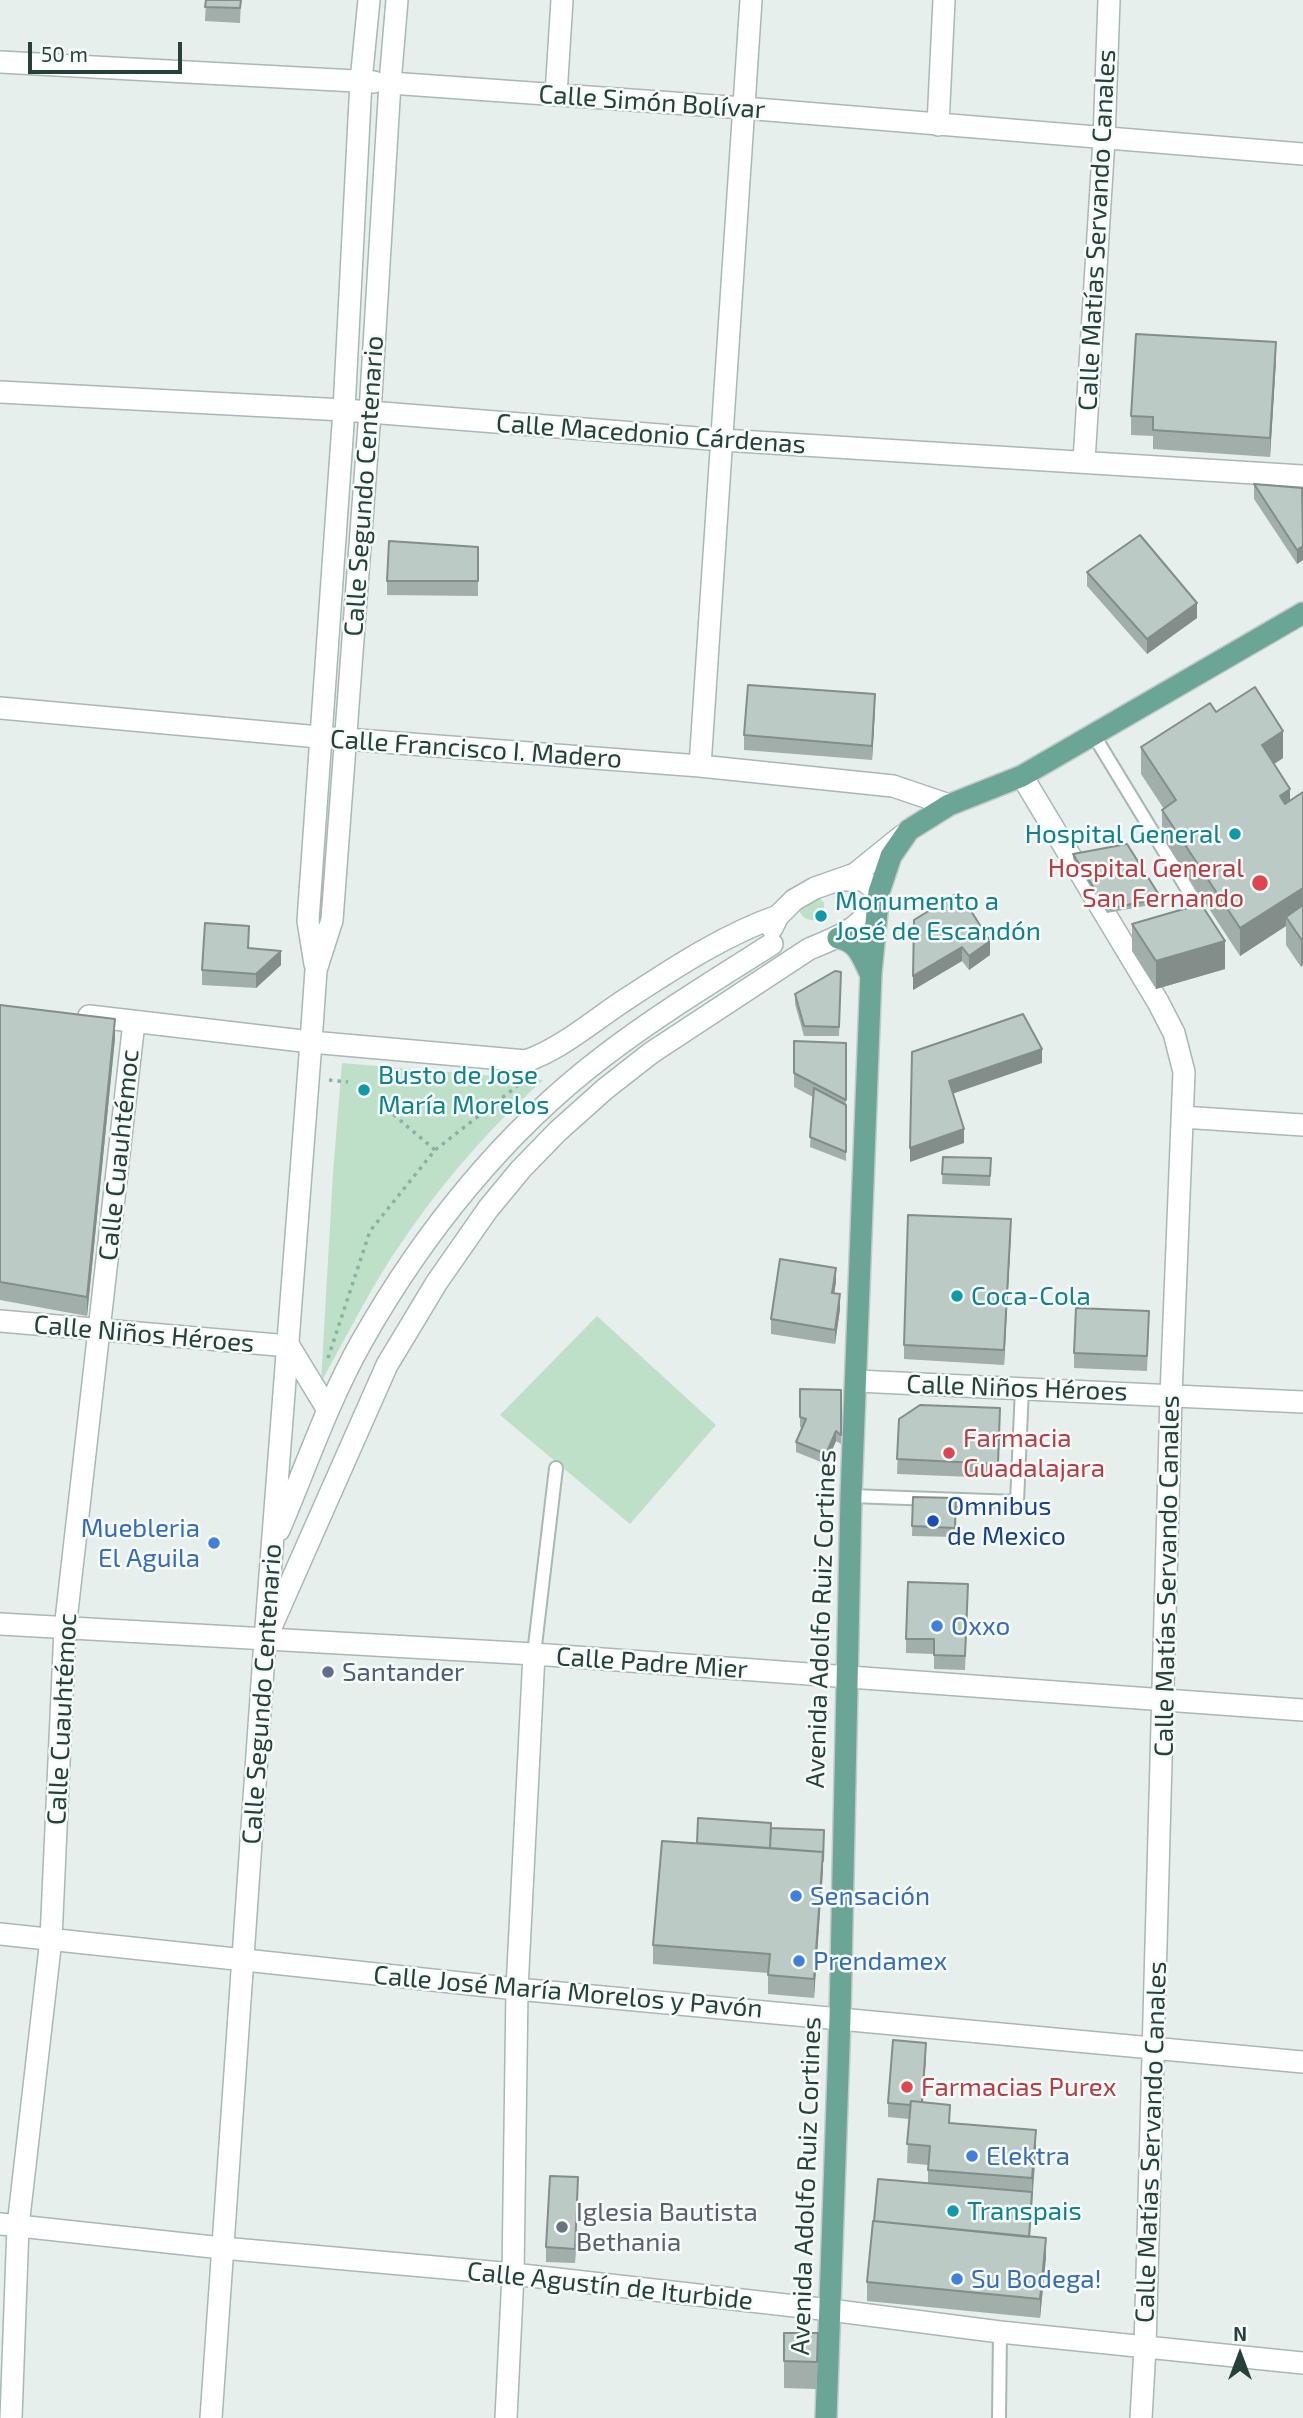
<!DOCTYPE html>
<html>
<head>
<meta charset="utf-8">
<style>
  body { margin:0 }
  #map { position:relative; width:1303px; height:2418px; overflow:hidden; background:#e6efeb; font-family:"Exo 2",sans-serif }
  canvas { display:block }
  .north { position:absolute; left:1205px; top:2320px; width:70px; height:70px; -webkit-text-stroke:5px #f7fbf9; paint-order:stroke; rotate:0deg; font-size:19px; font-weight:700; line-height:28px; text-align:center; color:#24423a }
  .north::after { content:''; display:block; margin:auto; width:24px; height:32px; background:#24423a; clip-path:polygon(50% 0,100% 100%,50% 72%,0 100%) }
  .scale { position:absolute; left:28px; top:42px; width:154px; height:32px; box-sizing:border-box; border:4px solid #24423a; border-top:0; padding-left:9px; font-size:21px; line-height:24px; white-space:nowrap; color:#24423a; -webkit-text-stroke:5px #f7fbf9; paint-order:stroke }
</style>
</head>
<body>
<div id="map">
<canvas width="1303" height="2418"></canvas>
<div class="north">N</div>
<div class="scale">50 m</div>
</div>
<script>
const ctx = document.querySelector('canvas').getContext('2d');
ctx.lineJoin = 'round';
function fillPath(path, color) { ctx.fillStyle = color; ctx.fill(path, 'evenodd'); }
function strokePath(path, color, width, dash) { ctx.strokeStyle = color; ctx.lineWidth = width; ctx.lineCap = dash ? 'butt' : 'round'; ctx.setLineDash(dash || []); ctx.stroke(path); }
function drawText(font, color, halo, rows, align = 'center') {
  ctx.font = font + ' "Exo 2",sans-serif'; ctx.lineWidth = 5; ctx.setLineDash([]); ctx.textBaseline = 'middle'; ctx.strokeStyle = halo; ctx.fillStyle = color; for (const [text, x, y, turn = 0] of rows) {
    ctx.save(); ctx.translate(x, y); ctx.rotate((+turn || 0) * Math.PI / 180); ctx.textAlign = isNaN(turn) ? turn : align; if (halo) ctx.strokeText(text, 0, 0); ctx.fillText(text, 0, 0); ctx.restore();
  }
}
fillPath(new Path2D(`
  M 818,896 L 824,903 L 824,911 L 817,920 C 808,921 801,918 799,909 Z
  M 342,1063 L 543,1080 C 481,1136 428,1199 383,1271 C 361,1307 342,1345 321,1382 L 333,1173 Z
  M 597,1316 L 716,1425 L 630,1524 L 500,1415 Z`), '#bfe0c8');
const service = new Path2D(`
  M 1093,734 L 1194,900
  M 851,1496 L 1017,1502 L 1022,1388
  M 534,1654 L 556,1468
  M 999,2418 L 1000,2332`);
const minor = new Path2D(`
  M 390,83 L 744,108 L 1303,154
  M 556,95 L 562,0
  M 938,125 L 944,0
  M 0,392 L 344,410 L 723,440 L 1303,476
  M 1084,461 L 1104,139 L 1109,0
  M 0,708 L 319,737 L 700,766 L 893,786 L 949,805
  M 700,766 L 751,0
  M 1022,776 L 1158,1002 L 1174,1033 L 1184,1072 L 1171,1395 L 1145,2348 L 1141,2418
  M 89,1016 L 311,1042
  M 1182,1117 L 1303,1125
  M 0,1321 L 289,1346
  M 857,1381 L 1303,1402
  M 0,1624 L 534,1654 L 1303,1710
  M 0,1934 L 517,1989 L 1303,2062
  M 0,2224 L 222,2248 L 513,2274 L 830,2310 L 1000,2332 L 1303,2363
  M 11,2418 L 18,2226 L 51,1939 L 65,1629 L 134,1022
  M 506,2418 L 513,2274 L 517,1989 L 534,1654`);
const tertiary = new Path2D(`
  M 0,62 L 374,82
  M 772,928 L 778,916 L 794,900 L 815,888 L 855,874 L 902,836
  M 315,964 L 308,921 L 344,410 L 361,81 L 369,0
  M 311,1042 L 526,1061 C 565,1047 596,1018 631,996 C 677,966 726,934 778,916
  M 289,1346 L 328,1410
  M 279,1530 C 306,1467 328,1401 362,1341 C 423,1233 505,1131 604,1056 C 658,1015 715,980 772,944
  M 272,1625 L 387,1365 L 437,1282 L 488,1209 L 521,1169 L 558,1131 L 605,1089 L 651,1053 L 809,949 C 841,936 867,927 879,892 L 863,880 L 842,880
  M 211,2418 L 265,1640 L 311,1042 L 316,970 L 332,920 L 370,412 L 390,83 L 397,0`);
const primary = new Path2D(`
  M 838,938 C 858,941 862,957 870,973
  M 826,2418 L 840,2017 L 851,1496 L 871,973 L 879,892 L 891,856 L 909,830 L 949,805 L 1022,776 L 1303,613`);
strokePath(service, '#a8b8b2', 16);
strokePath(minor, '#a8b8b2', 24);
strokePath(tertiary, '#a8b8b2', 24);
strokePath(primary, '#c2cac8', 24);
strokePath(new Path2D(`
  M 329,1080 L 348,1082
  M 387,1109 L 435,1150
  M 328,1358 L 370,1231 L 435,1150 L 521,1083`), '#86b3a5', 3.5, [3.5, 5]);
strokePath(service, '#fff', 12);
strokePath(minor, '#fff', 21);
strokePath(tertiary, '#fff', 21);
strokePath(primary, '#6aa596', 21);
fillPath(new Path2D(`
  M 206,0 L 241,0 L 240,23 L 205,21 Z
  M 1276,360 L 1270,457 L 1153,449 L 1153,436 L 1131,435 L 1131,416 Z
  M 1254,484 L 1303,489 L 1303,560 L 1297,564 L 1254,499 Z
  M 478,547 L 478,596 L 387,595 L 387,581 Z
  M 1087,572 L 1197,618 L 1147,654 L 1087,586 Z
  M 875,708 L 872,760 L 744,750 L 744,735 Z
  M 1216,712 L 1283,758 L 1274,764 L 1290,800 L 1303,792 L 1301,967 L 1286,945 L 1286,926 L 1240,956 L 1162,837 L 1162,810 L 1164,809 L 1141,774 L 1141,747 Z
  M 1073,854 L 1161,898 L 1161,903 L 1107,913 L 1073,859 Z
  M 914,920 L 990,955 L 969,970 L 962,961 L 913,990 Z
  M 1132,924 L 1225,969 L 1156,989 L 1132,951 Z
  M 249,940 L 249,948 L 281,965 L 256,988 L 202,985 L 202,970 Z
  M 841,982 L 839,1036 L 804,1036 L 795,1004 L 795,994 Z
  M 0,1005 L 115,1038 L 87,1316 L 0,1300 Z
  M 794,1041 L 846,1043 L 846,1161 L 810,1147 L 813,1097 L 794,1087 Z
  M 943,1157 L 991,1158 L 990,1186 L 942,1184 Z
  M 1011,1233 L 1004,1365 L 904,1359 L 904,1345 Z
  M 836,1282 L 834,1293 L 840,1309 L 835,1344 L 771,1334 L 771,1319 Z
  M 1149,1325 L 1147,1371 L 1074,1368 L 1074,1353 Z
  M 800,1389 L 841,1390 L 841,1444 L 836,1441 L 826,1464 L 796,1452 L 796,1442 L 802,1428 L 800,1427 Z
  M 899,1419 L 1000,1423 L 998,1478 L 897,1474 Z
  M 913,1497 L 956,1498 L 955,1537 L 912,1536 Z
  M 968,1599 L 965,1670 L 934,1669 L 934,1654 L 906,1653 L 906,1639 Z
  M 824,1840 L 814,1998 L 768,1994 L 768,1973 L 653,1964 L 653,1945 L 697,1843 Z
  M 926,2057 L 923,2102 L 950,2123 L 1036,2149 L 1030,2237 L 1046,2257 L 1040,2318 L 867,2301 L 867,2282 L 874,2221 L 928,2183 L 928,2165 L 907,2163 L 909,2119 L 888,2117 L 888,2103 Z
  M 578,2191 L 575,2263 L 546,2262 L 546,2247 Z
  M 784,2333 L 818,2333 L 817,2389 L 784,2388 Z`), '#a1aea9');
fillPath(new Path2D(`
  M 1276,342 L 1276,360 L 1270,457 L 1270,438 Z
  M 1303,546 L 1303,560 L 1297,564 L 1297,550 Z
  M 1197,603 L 1197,618 L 1147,654 L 1147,639 Z
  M 875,694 L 875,708 L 872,760 L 872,746 Z
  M 1283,731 L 1283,758 L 1262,772 L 1262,745 Z
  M 1290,789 L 1290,816 L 1280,796 Z
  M 1303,888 L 1303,915 L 1286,917 L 1286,926 L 1240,956 L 1240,928 Z
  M 1303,938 L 1303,965 L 1301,967 L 1301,939 Z
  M 990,941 L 990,955 L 969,970 L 969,956 Z
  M 1225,941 L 1225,969 L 1156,989 L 1156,961 Z
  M 962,947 L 962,961 L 913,990 L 913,976 Z
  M 281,951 L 281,965 L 256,988 L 256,974 Z
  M 115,1019 L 115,1038 L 87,1316 L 87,1297 Z
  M 1042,1049 L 1042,1063 L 949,1095 L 949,1081 Z
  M 964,1129 L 964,1143 L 910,1162 L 910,1148 Z
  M 1011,1219 L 1011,1233 L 1004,1365 L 1004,1350 Z
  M 836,1268 L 836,1282 L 832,1307 L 832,1293 Z
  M 840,1294 L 840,1309 L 835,1344 L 835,1330 Z
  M 836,1431 L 836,1441 L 826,1464 L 826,1454 Z
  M 823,1852 L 823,1871 L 814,1998 L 814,1979 Z
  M 926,2043 L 926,2057 L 921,2120 L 921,2106 Z
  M 1036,2130 L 1036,2149 L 1032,2197 L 1032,2178 Z
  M 578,2177 L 578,2191 L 575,2263 L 575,2249 Z
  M 1046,2238 L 1046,2257 L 1040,2318 L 1040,2299 Z`), '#838d89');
const building = new Path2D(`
  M 206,0 L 241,0 L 240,8 L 205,7 Z
  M 1136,334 L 1276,342 L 1270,438 L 1153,430 L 1153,417 L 1131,416 Z
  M 1254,484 L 1302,488 L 1303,546 L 1297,550 Z
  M 1140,535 L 1197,603 L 1147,639 L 1087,572 Z
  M 389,541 L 478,547 L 478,581 L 387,581 Z
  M 748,685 L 875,694 L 872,746 L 744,735 Z
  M 1255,687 L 1283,731 L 1262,745 L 1290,789 L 1280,796 L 1285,804 L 1303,792 L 1303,888 L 1240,928 L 1162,810 L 1176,800 L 1141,747 L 1210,703 L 1216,712 Z
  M 1127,844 L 1161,898 L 1107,909 L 1073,854 Z
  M 959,892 L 990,941 L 969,956 L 962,947 L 913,976 L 914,920 Z
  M 1201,904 L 1225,941 L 1156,961 L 1132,924 Z
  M 1303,905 L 1303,938 L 1301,939 L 1286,917 Z
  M 205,923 L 249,926 L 248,948 L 281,951 L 256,974 L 202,970 Z
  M 835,971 L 841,972 L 839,1027 L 804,1026 L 795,994 Z
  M 0,1005 L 115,1019 L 87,1297 L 0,1282 Z
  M 1023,1014 L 1042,1049 L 949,1081 L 964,1129 L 910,1148 L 912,1052 Z
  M 794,1041 L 846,1043 L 846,1100 L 794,1073 Z
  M 814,1088 L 846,1105 L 846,1152 L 810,1137 Z
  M 943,1157 L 991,1158 L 990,1176 L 942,1174 Z
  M 908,1215 L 1011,1219 L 1004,1350 L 904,1345 Z
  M 780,1259 L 836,1268 L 832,1293 L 840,1294 L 835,1330 L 771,1319 Z
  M 1076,1308 L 1149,1311 L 1147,1356 L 1074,1353 Z
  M 800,1389 L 841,1390 L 841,1435 L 836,1431 L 826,1454 L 796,1442 L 806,1419 L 800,1417 Z
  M 920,1405 L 1000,1408 L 998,1464 L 897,1459 L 899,1419 Z
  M 913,1497 L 956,1498 L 955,1528 L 912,1526 Z
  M 908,1582 L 968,1584 L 965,1656 L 934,1655 L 934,1639 L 906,1639 Z
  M 698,1818 L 771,1823 L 770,1848 L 697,1843 Z
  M 771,1828 L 824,1830 L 823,1861 L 823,1852 L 770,1848 Z
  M 662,1841 L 823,1852 L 814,1979 L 768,1975 L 770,1954 L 653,1945 Z
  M 893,2040 L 926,2043 L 922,2102 L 911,2101 L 910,2105 L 888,2103 Z
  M 911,2101 L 950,2105 L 949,2123 L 1036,2130 L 1032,2178 L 928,2170 L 930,2146 L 907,2144 Z
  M 550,2176 L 578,2177 L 575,2249 L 546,2247 Z
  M 878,2179 L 1032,2192 L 1029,2237 L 874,2221 Z
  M 873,2221 L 1046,2238 L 1040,2299 L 867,2282 Z
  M 784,2333 L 818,2333 L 817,2362 L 784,2361 Z`);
fillPath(building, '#bbcac4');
strokePath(building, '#838d89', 2);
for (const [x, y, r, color] of [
  [1235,834,7,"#0f9aa8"],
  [1260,883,9,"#e0444e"],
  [821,916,7,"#0f9aa8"],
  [364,1090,7,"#0f9aa8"],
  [957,1296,7,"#0f9aa8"],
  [949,1453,7,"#e0444e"],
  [933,1521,7,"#1a4fb4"],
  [214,1543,7,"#3f7fe0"],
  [937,1626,7,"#3f7fe0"],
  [328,1672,7,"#5c6f8a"],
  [796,1896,7,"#3f7fe0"],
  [799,1961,7,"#3f7fe0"],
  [907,2087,7,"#e0444e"],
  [972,2156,7,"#3f7fe0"],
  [953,2211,7,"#0f9aa8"],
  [562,2227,7,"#6b7280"],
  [957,2279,7,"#3f7fe0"]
]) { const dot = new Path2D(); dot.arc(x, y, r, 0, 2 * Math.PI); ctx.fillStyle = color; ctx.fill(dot); strokePath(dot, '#f7fbf9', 2.5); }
drawText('26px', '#24423a', '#f7fbf9', [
  ["Calle Simón Bolívar",652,102,4],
  ["Calle Matías Servando Canales",1097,230,-87],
  ["Calle Macedonio Cárdenas",651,434,4],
  ["Calle Segundo Centenario",364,486,-86],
  ["Calle Francisco I. Madero",476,749,4],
  ["Calle Cuauhtémoc",119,1155,-84],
  ["Calle Niños Héroes",144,1334,5],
  ["Calle Niños Héroes",1017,1388,2],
  ["Calle Matías Servando Canales",1167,1576,-89],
  ["Avenida Adolfo Ruiz Cortines",821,1619,-88],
  ["Calle Padre Mier",652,1663,4],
  ["Calle Segundo Centenario",262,1694,-86],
  ["Calle Cuauhtémoc",62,1719,-87],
  ["Calle José María Morelos y Pavón",568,1992,5],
  ["Calle Matías Servando Canales",1151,2142,-88],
  ["Avenida Adolfo Ruiz Cortines",806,2186,-88],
  ["Calle Agustín de Iturbide",610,2286,6]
]);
drawText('26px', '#0d838f', '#f7fbf9', [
  ["Hospital General",1221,834,"right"],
  ["Monumento a",835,901],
  ["José de Escandón",835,931],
  ["Busto de Jose",378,1075],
  ["María Morelos",378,1105],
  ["Coca-Cola",971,1296],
  ["Transpais",967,2211]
], 'left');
drawText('26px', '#be3a42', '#f7fbf9', [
  ["Hospital General",1244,868,"right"],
  ["San Fernando",1244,898,"right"],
  ["Farmacia",963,1438],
  ["Guadalajara",963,1468],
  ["Farmacias Purex",921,2087]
], 'left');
drawText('26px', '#164399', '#f7fbf9', [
  ["Omnibus",947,1506],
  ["de Mexico",947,1536]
], 'left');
drawText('26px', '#366cbe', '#f7fbf9', [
  ["Muebleria",200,1528,"right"],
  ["El Aguila",200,1558,"right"],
  ["Oxxo",951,1626],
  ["Sensación",810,1896],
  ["Prendamex",813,1961],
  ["Elektra",986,2156],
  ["Su Bodega!",971,2279]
], 'left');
drawText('26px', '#4e5e75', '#f7fbf9', [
  ["Santander",342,1672]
], 'left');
drawText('26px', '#5b616d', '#f7fbf9', [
  ["Iglesia Bautista",576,2212],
  ["Bethania",576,2242]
], 'left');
</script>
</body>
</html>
